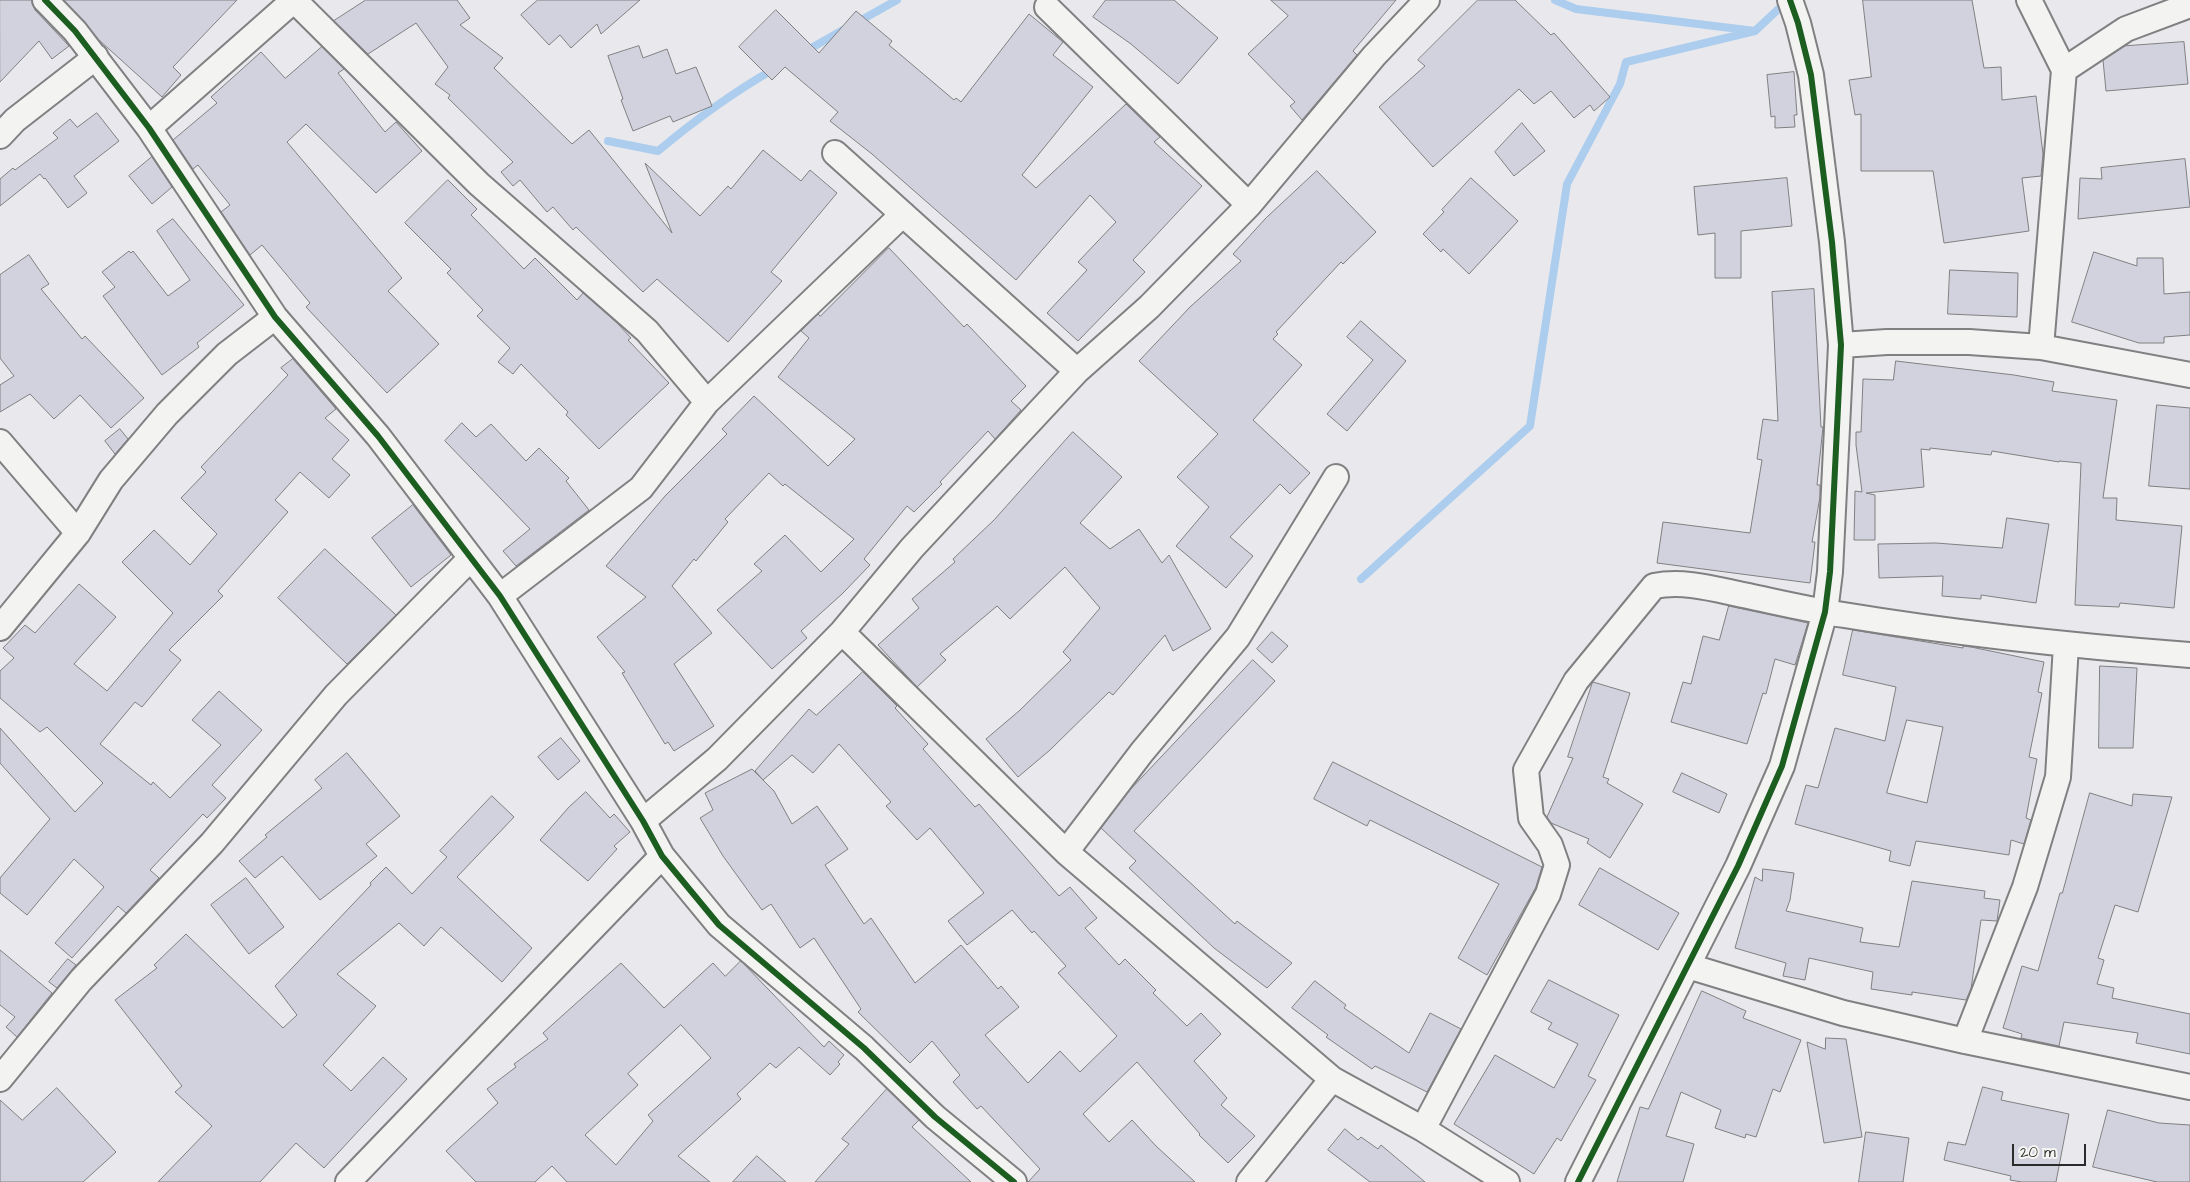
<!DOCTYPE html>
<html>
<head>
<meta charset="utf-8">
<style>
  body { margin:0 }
  #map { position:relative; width:2190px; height:1182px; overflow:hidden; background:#e9e9ed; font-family:"Architects Daughter",sans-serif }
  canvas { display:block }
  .scale { position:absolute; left:2012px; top:1144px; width:74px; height:22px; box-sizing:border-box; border:2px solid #2b2b2b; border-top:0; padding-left:6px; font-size:15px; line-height:18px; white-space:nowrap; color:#2b2b2b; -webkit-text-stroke:4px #f6f6f2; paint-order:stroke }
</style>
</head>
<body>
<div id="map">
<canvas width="2190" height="1182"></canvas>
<div class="scale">20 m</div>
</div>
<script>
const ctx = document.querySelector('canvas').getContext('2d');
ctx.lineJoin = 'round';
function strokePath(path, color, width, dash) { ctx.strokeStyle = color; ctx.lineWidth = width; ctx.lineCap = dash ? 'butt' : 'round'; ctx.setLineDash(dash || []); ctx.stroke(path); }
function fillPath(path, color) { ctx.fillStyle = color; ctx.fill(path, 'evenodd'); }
strokePath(new Path2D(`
  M 1555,0 L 1576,9 L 1755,31 L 1787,1
  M 856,23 L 897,0
  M 806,51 L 843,30
  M 608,141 L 658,151 C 695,120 732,93 774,69
  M 1361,579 L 1530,426 L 1567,184 L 1620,84 L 1626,62 L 1755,31`), '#accded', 8);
const building = new Path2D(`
  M 0,0 L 32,0 L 35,10 L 69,46 L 52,59 L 39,41 L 0,82 Z
  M 64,0 L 237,0 L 173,67 L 181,75 L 162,97 L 99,40 Z
  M 366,0 L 457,0 L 470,18 L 460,25 L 503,58 L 494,68 L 572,144 L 589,130 L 672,233 L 645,163 L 700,216 L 728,186 L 731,189 L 763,150 L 801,181 L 810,170 L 837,193 L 771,272 L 782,281 L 728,342 L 657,279 L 643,292 L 576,227 L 573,230 L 553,207 L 547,212 L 520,180 L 513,186 L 501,172 L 513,162 L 448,98 L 450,95 L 435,84 L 448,67 L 416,23 L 368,54 L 334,21 Z
  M 538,0 L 640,0 L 601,34 L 597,24 L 571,48 L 560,35 L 549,45 L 521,15 Z
  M 1106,0 L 1174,0 L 1218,38 L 1178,84 L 1131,44 L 1093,17 Z
  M 1271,0 L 1396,0 L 1353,51 L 1357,55 L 1302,120 L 1290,106 L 1295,102 L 1248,54 L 1288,16 Z
  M 1478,0 L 1515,0 L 1551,35 L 1554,33 L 1610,97 L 1594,111 L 1590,105 L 1574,118 L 1551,91 L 1534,104 L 1519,89 L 1433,167 L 1379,107 L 1425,66 L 1418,60 Z
  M 1863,0 L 1972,0 L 1984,68 L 2001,67 L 2002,100 L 2036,96 L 2043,154 L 2041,176 L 2022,178 L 2029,231 L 1944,243 L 1933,171 L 1861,171 L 1861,114 L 1855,115 L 1849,80 L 1871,77 Z
  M 776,10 L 819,53 L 856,11 L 892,41 L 889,45 L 954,100 L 956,98 L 961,102 L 1029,14 L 1063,42 L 1053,55 L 1093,87 L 1022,175 L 1036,188 L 1126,104 L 1160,137 L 1154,142 L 1202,186 L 1133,260 L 1145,272 L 1078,341 L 1047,313 L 1087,270 L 1078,262 L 1116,222 L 1090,195 L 1016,280 L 872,154 L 830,121 L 838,112 L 785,67 L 772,80 L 739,47 Z
  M 2184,42 L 2188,84 L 2106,91 L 2103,60 L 2125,46 Z
  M 639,46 L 643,58 L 667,49 L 676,74 L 696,67 L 712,106 L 673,122 L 670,116 L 633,131 L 621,100 L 623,99 L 608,56 Z
  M 322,47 L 344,69 L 338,73 L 385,132 L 396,122 L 422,151 L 376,193 L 306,124 L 287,142 L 402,278 L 388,291 L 439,344 L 387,393 L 306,307 L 310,303 L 262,245 L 250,255 L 221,212 L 230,205 L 198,165 L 193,169 L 173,140 L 217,103 L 211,97 L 261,52 L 285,78 Z
  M 1794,72 L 1797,115 L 1794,115 L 1795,127 L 1775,128 L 1775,116 L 1771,117 L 1767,75 Z
  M 97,113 L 119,141 L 74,176 L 87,193 L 68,208 L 45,178 L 44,179 L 40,174 L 0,206 L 0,179 L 13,168 L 15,170 L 58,138 L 53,133 L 70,119 L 77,127 Z
  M 1522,123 L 1545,151 L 1514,176 L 1495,152 Z
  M 152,157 L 172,187 L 152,204 L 129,176 Z
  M 2185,159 L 2190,207 L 2078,219 L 2080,178 L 2102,179 L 2101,168 Z
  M 1317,171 L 1376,232 L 1343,264 L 1341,262 L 1276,332 L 1278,334 L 1273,339 L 1302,365 L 1253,420 L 1310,473 L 1290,494 L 1280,484 L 1230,537 L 1253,556 L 1226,588 L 1176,546 L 1209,507 L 1177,477 L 1218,434 L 1139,361 L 1190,307 L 1241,261 L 1233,254 L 1266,218 Z
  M 1471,178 L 1518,221 L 1469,274 L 1443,249 L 1441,252 L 1423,234 L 1444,212 L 1442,210 Z
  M 1787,178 L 1792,226 L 1741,231 L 1741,278 L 1715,278 L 1715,233 L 1698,235 L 1694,187 Z
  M 448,180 L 477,209 L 471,215 L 524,269 L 535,258 L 577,300 L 583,293 L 617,323 L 631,338 L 628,340 L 669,383 L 599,449 L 566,415 L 568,412 L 521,364 L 513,374 L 498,362 L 510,348 L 477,316 L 483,310 L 447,273 L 451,269 L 405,223 Z
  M 173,219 L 244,305 L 197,343 L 199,347 L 162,375 L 103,296 L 115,287 L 102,272 L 129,251 L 131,253 L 133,251 L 168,296 L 190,280 L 157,231 Z
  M 889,248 L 964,327 L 967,324 L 1026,386 L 1011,401 L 1021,410 L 995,439 L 988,431 L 940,482 L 942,484 L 914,512 L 907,506 L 864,559 L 870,565 L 842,594 L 801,631 L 807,638 L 772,669 L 717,610 L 762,571 L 754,564 L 785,535 L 821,572 L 854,539 L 785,484 L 783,486 L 769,473 L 725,519 L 728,522 L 696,561 L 694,559 L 672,586 L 712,633 L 674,664 L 714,726 L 674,751 L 668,742 L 665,744 L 622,673 L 625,672 L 597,637 L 646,597 L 606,566 L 665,496 L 727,434 L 722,429 L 754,396 L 828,466 L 855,439 L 778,377 L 809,338 L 801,331 L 818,314 L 820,316 Z
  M 2094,252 L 2137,266 L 2137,258 L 2163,258 L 2164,294 L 2190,292 L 2190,335 L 2164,337 L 2164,343 L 2139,343 L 2072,322 Z
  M 29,255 L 49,284 L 41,289 L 82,339 L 85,336 L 144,398 L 111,428 L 80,395 L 54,419 L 30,394 L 0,412 L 0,385 L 14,376 L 0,358 L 0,275 Z
  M 1950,270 L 2018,273 L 2017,317 L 1948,314 Z
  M 1814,289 L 1821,427 L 1823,427 L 1817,485 L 1820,485 L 1820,497 L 1812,542 L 1815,542 L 1810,583 L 1657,563 L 1663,522 L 1750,533 L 1762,460 L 1757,459 L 1763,419 L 1778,421 L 1772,292 Z
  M 1361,321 L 1406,361 L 1347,431 L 1327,414 L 1373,360 L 1347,337 Z
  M 293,359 L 336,409 L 325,418 L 349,440 L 332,459 L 350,475 L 329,498 L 300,472 L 275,500 L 288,512 L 218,591 L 223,596 L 169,650 L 181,660 L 142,707 L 135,702 L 100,744 L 151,785 L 153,782 L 170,798 L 221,745 L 192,720 L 219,691 L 262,730 L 212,785 L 226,798 L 207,818 L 203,814 L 150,870 L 159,878 L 126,913 L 118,906 L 72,958 L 55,943 L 104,887 L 74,859 L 27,915 L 0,893 L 0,878 L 50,819 L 0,763 L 0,728 L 75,812 L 103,783 L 47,727 L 40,732 L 0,698 L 0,671 L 14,658 L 3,648 L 25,625 L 35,633 L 79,584 L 116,617 L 74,664 L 107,691 L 173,613 L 122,562 L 154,530 L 190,565 L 217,534 L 181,498 L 206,472 L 201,467 L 288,375 L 281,368 Z
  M 1896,361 L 2014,375 L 2054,382 L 2052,391 L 2117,400 L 2103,498 L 2117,498 L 2116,520 L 2182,526 L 2174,608 L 2120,603 L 2119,607 L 2075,605 L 2081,463 L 2059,461 L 2059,462 L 1992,451 L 1991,455 L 1930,448 L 1930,450 L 1921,449 L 1924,487 L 1866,493 L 1875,495 L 1875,540 L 1854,540 L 1855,491 L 1862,492 L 1856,445 L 1856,432 L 1861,432 L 1863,379 L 1893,380 Z
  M 2157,405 L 2190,408 L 2190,489 L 2149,486 Z
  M 462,423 L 476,437 L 491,424 L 526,461 L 539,448 L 569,478 L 566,481 L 589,510 L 516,566 L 503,551 L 530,529 L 445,441 Z
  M 120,429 L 128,439 L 115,454 L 105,441 Z
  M 1073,432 L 1122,477 L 1080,523 L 1110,549 L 1139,529 L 1162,563 L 1169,555 L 1211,629 L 1173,651 L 1165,635 L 1113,695 L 1109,692 L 1050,750 L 1018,777 L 986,739 L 1019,711 L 1071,660 L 1063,652 L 1100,608 L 1065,567 L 1010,619 L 997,606 L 940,654 L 946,660 L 917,687 L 878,645 L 919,608 L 912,599 L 955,562 L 953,559 L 994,520 Z
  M 413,505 L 451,555 L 411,587 L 372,538 Z
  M 2007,518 L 2049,524 L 2036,603 L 1981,595 L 1981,599 L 1942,596 L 1943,576 L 1879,578 L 1878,544 L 1936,543 L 2002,548 Z
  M 325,549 L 396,615 L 347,664 L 278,598 Z
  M 1729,606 L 1808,623 L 1795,665 L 1775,659 L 1766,694 L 1763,693 L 1747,744 L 1671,722 L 1683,682 L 1691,684 L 1703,636 L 1719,640 Z
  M 1853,630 L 1963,648 L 1963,646 L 1971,647 L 2044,662 L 2038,692 L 2042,693 L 2029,757 L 2037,759 L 2026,818 L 2031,820 L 2024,844 L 2011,840 L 2009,855 L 1916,841 L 1910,866 L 1889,861 L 1891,851 L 1795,824 L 1806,785 L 1818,788 L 1835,728 L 1885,741 L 1896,687 L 1843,675 ZM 1907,720 L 1943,727 L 1927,803 L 1887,793 Z
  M 1272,632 L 1288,646 L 1272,663 L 1257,649 Z
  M 1253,660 L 1275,681 L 1134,831 L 1235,924 L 1237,921 L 1292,963 L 1267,988 L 1214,948 L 1129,868 L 1136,861 L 1101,828 L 1129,791 Z
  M 2100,666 L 2137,668 L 2133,748 L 2099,748 Z
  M 863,672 L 897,706 L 895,708 L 928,744 L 923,749 L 975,807 L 979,804 L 1059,896 L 1070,887 L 1097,918 L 1085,928 L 1119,965 L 1125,959 L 1156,990 L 1153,993 L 1187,1026 L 1201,1013 L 1221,1034 L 1194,1061 L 1227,1098 L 1221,1105 L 1255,1136 L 1228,1163 L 1199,1135 L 1200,1134 L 1137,1062 L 1083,1114 L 1109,1142 L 1132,1120 L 1156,1146 L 1195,1182 L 1028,1182 L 1040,1169 L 981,1106 L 977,1109 L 953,1082 L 960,1075 L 932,1041 L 910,1063 L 858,1012 L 861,1009 L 814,938 L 800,948 L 771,904 L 762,910 L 723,856 L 700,818 L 713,810 L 705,793 L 752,769 L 774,791 L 792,824 L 817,806 L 848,849 L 825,865 L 864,924 L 871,918 L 915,983 L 961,945 L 998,989 L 1001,986 L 1019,1007 L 985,1035 L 1028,1083 L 1060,1051 L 1080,1072 L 1117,1036 L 1058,973 L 1066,966 L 1034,931 L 1032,933 L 1012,910 L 967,945 L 948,921 L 984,893 L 930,828 L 917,840 L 886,806 L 891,802 L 839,744 L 813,773 L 792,755 L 763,780 L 755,771 L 809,709 L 816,715 Z
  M 1593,682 L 1630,693 L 1603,777 L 1609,779 L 1607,783 L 1643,804 L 1610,858 L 1587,843 L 1589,839 L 1551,823 L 1547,817 L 1573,758 L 1568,757 Z
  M 561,738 L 580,761 L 558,780 L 538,757 Z
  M 347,753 L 400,816 L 366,844 L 377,856 L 320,900 L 282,856 L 255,878 L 239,861 L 267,837 L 265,835 L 322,788 L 315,780 Z
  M 1333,762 L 1542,867 L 1536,887 L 1487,975 L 1458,958 L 1499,884 L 1370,820 L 1367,826 L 1314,799 Z
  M 1682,773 L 1727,794 L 1719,813 L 1673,792 Z
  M 586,792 L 610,818 L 614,814 L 630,832 L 614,846 L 617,849 L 588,881 L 540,840 L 569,807 Z
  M 2090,793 L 2132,806 L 2133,794 L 2172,797 L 2138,912 L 2115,905 L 2098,958 L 2104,960 L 2097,984 L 2114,988 L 2112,998 L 2190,1014 L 2190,1054 L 2136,1043 L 2138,1033 L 2064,1022 L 2059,1046 L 2021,1038 L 2022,1034 L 2003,1028 L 2022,966 L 2038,971 L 2060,893 L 2062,893 Z
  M 492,796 L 514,817 L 457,877 L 532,948 L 502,982 L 441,927 L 424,946 L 399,923 L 337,974 L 376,1006 L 323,1065 L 351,1091 L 383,1057 L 407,1079 L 363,1126 L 324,1168 L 296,1143 L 260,1182 L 158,1182 L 212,1126 L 175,1092 L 182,1086 L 115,1000 L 157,968 L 154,965 L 186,934 L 283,1028 L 297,1015 L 275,986 L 371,885 L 370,883 L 386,867 L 412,894 L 447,857 L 440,851 Z
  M 1600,868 L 1679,913 L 1658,950 L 1579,905 Z
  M 1763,869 L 1794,873 L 1790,900 L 1786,911 L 1863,928 L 1860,942 L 1899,947 L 1912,881 L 1985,891 L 1984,898 L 2000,900 L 1997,921 L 1981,920 L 1971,989 L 1966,1000 L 1912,992 L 1912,995 L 1871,989 L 1873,972 L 1809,958 L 1805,980 L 1783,976 L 1786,963 L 1735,948 L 1755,877 L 1762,881 Z
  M 246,878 L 284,927 L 249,954 L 211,905 Z
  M 0,950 L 52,993 L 17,1037 L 6,1027 L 15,1017 L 0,1005 Z
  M 68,959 L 76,965 L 57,988 L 49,982 Z
  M 741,961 L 824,1047 L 829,1041 L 844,1055 L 838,1062 L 840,1064 L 830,1075 L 799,1047 L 776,1068 L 770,1063 L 737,1094 L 741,1099 L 678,1156 L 710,1182 L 567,1182 L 552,1166 L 535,1182 L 476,1182 L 446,1151 L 498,1103 L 487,1089 L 516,1067 L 514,1064 L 548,1039 L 543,1033 L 621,963 L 664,1008 L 713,963 L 725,976 ZM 681,1025 L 711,1058 L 648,1115 L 653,1121 L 616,1165 L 585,1135 L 638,1085 L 628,1074 Z
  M 1549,980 L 1619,1015 L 1588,1076 L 1596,1080 L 1561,1141 L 1557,1138 L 1534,1174 L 1454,1124 L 1495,1055 L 1554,1088 L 1578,1044 L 1548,1029 L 1552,1023 L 1531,1012 Z
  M 1315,981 L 1346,1005 L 1344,1008 L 1409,1053 L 1430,1013 L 1461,1029 L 1427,1092 L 1375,1066 L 1372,1069 L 1326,1037 L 1328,1035 L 1292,1008 Z
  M 1702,991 L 1746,1011 L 1743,1018 L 1801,1040 L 1780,1092 L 1773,1089 L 1756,1137 L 1746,1134 L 1745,1138 L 1715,1128 L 1721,1110 L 1681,1092 L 1666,1136 L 1694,1144 L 1683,1182 L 1617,1182 L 1640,1107 L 1648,1109 Z
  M 1826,1038 L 1846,1039 L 1862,1137 L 1824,1143 L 1807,1042 L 1825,1049 Z
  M 1983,1087 L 2003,1092 L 2001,1100 L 2069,1114 L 2056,1182 L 2022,1182 L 2010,1180 L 2011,1176 L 1944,1160 L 1948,1142 L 1965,1145 Z
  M 57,1088 L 116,1152 L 83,1182 L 0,1182 L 0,1100 L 22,1120 Z
  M 887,1089 L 919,1120 L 912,1127 L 971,1182 L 815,1182 L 849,1144 L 842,1139 Z
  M 2108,1110 L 2159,1123 L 2190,1125 L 2190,1182 L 2157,1182 L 2093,1167 Z
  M 1345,1129 L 1358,1140 L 1361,1137 L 1378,1149 L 1381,1145 L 1425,1182 L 1370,1182 L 1328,1150 Z
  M 1866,1132 L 1909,1138 L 1903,1182 L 1859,1182 Z
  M 757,1156 L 786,1182 L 733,1182 Z`);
fillPath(building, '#d1d2de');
strokePath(building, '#808082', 1);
const minor = new Path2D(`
  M 45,0 L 75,31 L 149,128 L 275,317 L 378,436 L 500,596 L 643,821 L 662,856 L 719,925 L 864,1048 L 935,1117 L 1014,1182
  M 294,0 L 479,184 L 647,331 L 707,402
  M 2029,0 L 2064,70 L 2041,347
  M 1047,7 L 1249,205
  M 2064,70 L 2126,29 L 2190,5
  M 149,128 L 294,0
  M 0,136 L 15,120 L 96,57
  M 835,153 L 1077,371
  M 1841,345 L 1887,342 L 1969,342 L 2041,347 L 2190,375
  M 0,442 L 78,533
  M 500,596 L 641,488 L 707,402 L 903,214
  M 0,628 L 78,533 L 111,480 L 167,414 L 227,354 L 275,317
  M 842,632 L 1066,852 L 1332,1079 L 1423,1129 L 1507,1182
  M 643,821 L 717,759 L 842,632 L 912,548 L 1077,371 L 1149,307 L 1249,205 L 1374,56 L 1427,0
  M 1066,852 L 1142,752 L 1238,637 L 1336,477
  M 1688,966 L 1843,1013 L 1965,1041 L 2190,1087
  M 1965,1041 L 2025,887 L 2058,777 L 2066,645
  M 0,1079 L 81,980 L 212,843 L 336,695 L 471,558
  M 1423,1129 L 1548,894 L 1557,865 L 1550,845 L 1531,818 L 1526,770 L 1576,681 L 1654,586 C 1684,580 1714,589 1743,595 C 1777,602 1810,610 1844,615 C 1959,634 2074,646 2190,655
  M 348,1182 L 662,856
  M 1249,1182 L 1332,1079
  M 1578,1182 L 1738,866 L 1782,766 L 1825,612 L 1830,572 L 1841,345 L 1832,242 L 1811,75 L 1798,23 L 1790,0`);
strokePath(minor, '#808082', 28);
strokePath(minor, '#f3f3f2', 24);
strokePath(new Path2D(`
  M 45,0 L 75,31 L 149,128 L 275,317 L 378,436 L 500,596 L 643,821 L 662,856 L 719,925 L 864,1048 L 935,1117 L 1014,1182
  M 1578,1182 L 1738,866 L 1782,766 L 1825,612 L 1830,572 L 1841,345 L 1832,242 L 1811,75 L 1798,23 L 1790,0`), '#1b5e20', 6);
</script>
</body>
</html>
